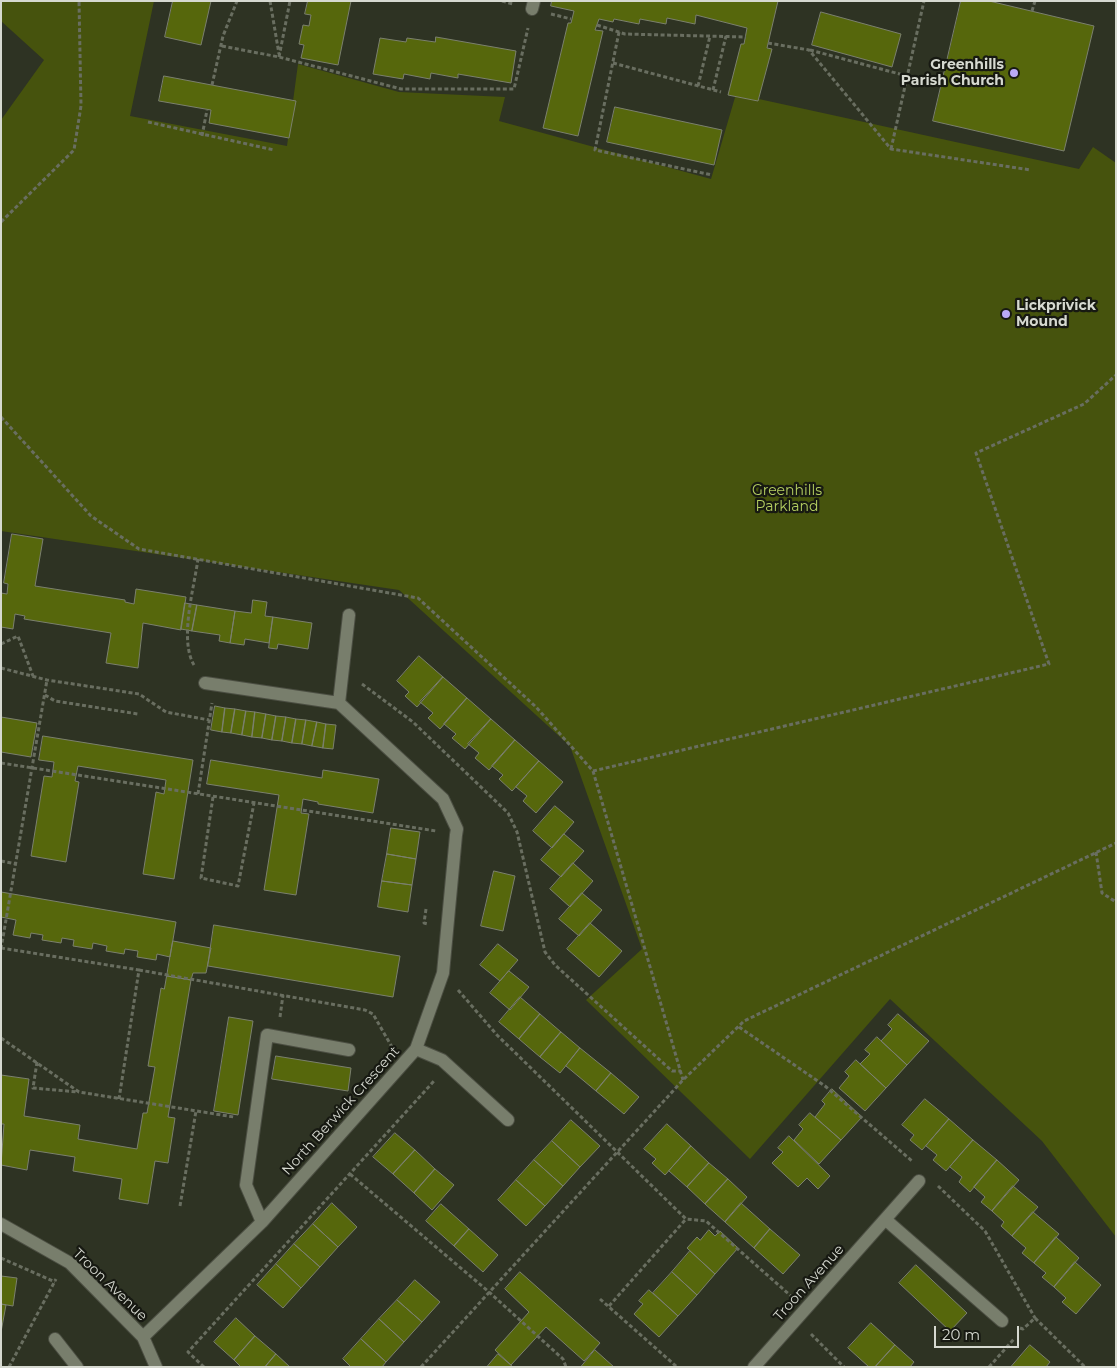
<!DOCTYPE html>
<html>
<head>
<meta charset="utf-8">
<style>
  body { margin:0 }
  #map { position:relative; width:1117px; height:1368px; overflow:hidden; background:#2e3323; font-family:Montserrat,sans-serif }
  canvas { display:block }
  .frame { position:absolute; inset:0; border:2px solid #d6d9d0; pointer-events:none }
  .scale { position:absolute; left:934px; top:1326px; width:85px; height:22px; box-sizing:border-box; border:2px solid #d6d9d0; border-top:0; padding-left:6px; font-size:15px; line-height:18px; white-space:nowrap; color:#d6d9d0; -webkit-text-stroke:4px #171912; paint-order:stroke }
</style>
</head>
<body>
<div id="map">
<canvas width="1117" height="1368"></canvas>
<div class="frame"></div>
<div class="scale">20 m</div>
</div>
<script>
const ctx = document.querySelector('canvas').getContext('2d');
ctx.lineJoin = 'round';
function fillPath(path, color) { ctx.fillStyle = color; ctx.fill(path, 'evenodd'); }
function strokePath(path, color, width, dash) { ctx.strokeStyle = color; ctx.lineWidth = width; ctx.lineCap = dash ? 'butt' : 'round'; ctx.setLineDash(dash || []); ctx.stroke(path); }
function drawText(font, color, halo, rows, align = 'center') {
  ctx.font = font + ' Montserrat,sans-serif'; ctx.lineWidth = 4.5; ctx.setLineDash([]); ctx.textBaseline = 'middle'; ctx.strokeStyle = halo; ctx.fillStyle = color; for (const [text, x, y, turn = 0] of rows) {
    ctx.save(); ctx.translate(x, y); ctx.rotate((+turn || 0) * Math.PI / 180); ctx.textAlign = isNaN(turn) ? turn : align; if (halo) ctx.strokeText(text, 0, 0); ctx.fillText(text, 0, 0); ctx.restore();
  }
}
fillPath(new Path2D(`
  M 1,1 L 154,1 L 130,116 L 287,146 L 298,64 L 399,92 L 505,97 L 499,121 L 711,179 L 736,94 L 1079,169 L 1093,147 L 1116,163 L 1116,1237 L 1042,1141 L 890,999 L 750,1159 L 586,1000 L 642,949 L 570,746 L 399,590 L 1,531 L 1,120 L 44,60 L 1,21 Z`), '#46530d');
const building = new Path2D(`
  M 173,1 L 211,1 L 201,45 L 165,37 Z
  M 308,1 L 351,1 L 338,65 L 301,58 L 304,45 L 299,44 L 303,25 L 309,26 L 311,15 L 305,14 Z
  M 552,1 L 778,1 L 767,48 L 772,49 L 758,101 L 728,95 L 741,44 L 744,44 L 747,28 L 696,15 L 695,24 L 667,18 L 666,24 L 640,19 L 639,24 L 614,19 L 613,22 L 599,19 L 595,30 L 603,31 L 578,136 L 543,128 L 568,23 L 571,23 L 574,11 L 551,6 Z
  M 961,1 L 989,1 L 1094,26 L 1064,151 L 933,121 Z
  M 821,12 L 901,34 L 892,67 L 812,45 Z
  M 436,37 L 516,51 L 511,83 L 458,74 L 458,78 L 431,73 L 430,79 L 404,74 L 403,79 L 373,74 L 380,38 L 406,42 L 407,38 L 435,42 Z
  M 164,76 L 296,101 L 289,138 L 209,123 L 211,110 L 159,101 Z
  M 615,107 L 722,130 L 714,165 L 607,142 Z
  M 12,534 L 43,539 L 35,586 L 125,600 L 125,602 L 134,604 L 136,589 L 186,597 L 181,630 L 143,623 L 138,668 L 106,663 L 111,633 L 24,619 L 25,616 L 15,614 L 13,629 L 1,627 L 1,593 L 7,594 L 8,584 L 4,583 Z
  M 253,600 L 267,602 L 265,616 L 273,617 L 269,643 L 245,639 L 244,645 L 230,643 L 235,611 L 251,613 Z
  M 185,603 L 197,605 L 192,631 L 181,629 Z
  M 197,605 L 235,611 L 230,643 L 219,641 L 220,635 L 192,631 Z
  M 273,617 L 312,623 L 308,649 L 278,644 L 277,649 L 269,648 Z
  M 419,656 L 443,677 L 417,707 L 405,696 L 409,692 L 397,681 Z
  M 443,677 L 467,698 L 440,729 L 428,718 L 433,713 L 420,702 Z
  M 467,698 L 491,719 L 465,749 L 452,738 L 456,734 L 444,724 Z
  M 215,706 L 225,708 L 222,732 L 211,730 Z
  M 225,708 L 235,709 L 231,733 L 222,732 Z
  M 235,709 L 246,711 L 242,735 L 231,733 Z
  M 246,711 L 255,712 L 252,737 L 242,735 Z
  M 255,712 L 266,714 L 262,738 L 252,737 Z
  M 266,714 L 276,716 L 272,740 L 262,738 Z
  M 276,716 L 286,717 L 282,741 L 272,740 Z
  M 1,717 L 37,723 L 31,757 L 1,752 Z
  M 286,717 L 296,719 L 292,743 L 282,741 Z
  M 296,719 L 306,720 L 302,744 L 292,743 Z
  M 491,719 L 515,740 L 489,770 L 475,758 L 479,753 L 468,744 Z
  M 306,720 L 317,722 L 312,746 L 302,744 Z
  M 317,722 L 326,724 L 323,748 L 312,746 Z
  M 326,724 L 336,725 L 333,749 L 323,748 Z
  M 43,736 L 193,760 L 174,879 L 143,874 L 156,792 L 164,794 L 166,780 L 78,766 L 75,781 L 79,782 L 66,862 L 31,856 L 44,776 L 52,777 L 54,762 L 39,760 Z
  M 515,740 L 539,761 L 512,791 L 499,779 L 503,775 L 492,766 Z
  M 211,760 L 322,778 L 323,770 L 379,779 L 373,813 L 318,804 L 318,802 L 303,799 L 301,813 L 309,814 L 296,895 L 264,890 L 279,795 L 207,784 Z
  M 539,761 L 563,782 L 536,813 L 523,801 L 527,796 L 516,787 Z
  M 555,806 L 574,822 L 552,848 L 533,831 Z
  M 391,828 L 420,832 L 416,859 L 387,854 Z
  M 564,834 L 584,851 L 561,877 L 541,860 Z
  M 387,854 L 416,859 L 412,885 L 382,881 Z
  M 573,863 L 593,881 L 570,907 L 550,889 Z
  M 494,871 L 515,876 L 503,931 L 481,926 Z
  M 382,881 L 412,885 L 408,912 L 378,907 Z
  M 1,892 L 176,922 L 170,957 L 157,954 L 156,960 L 137,957 L 138,951 L 125,949 L 124,954 L 106,951 L 107,946 L 93,943 L 92,949 L 73,946 L 74,940 L 62,938 L 61,943 L 42,940 L 43,935 L 31,933 L 30,938 L 13,935 L 16,920 L 1,917 Z
  M 582,893 L 602,910 L 579,936 L 559,919 Z
  M 590,923 L 622,951 L 599,977 L 567,949 Z
  M 214,925 L 400,956 L 393,997 L 208,966 Z
  M 173,941 L 211,948 L 206,973 L 193,973 L 191,980 L 167,976 Z
  M 498,944 L 518,960 L 500,981 L 480,965 Z
  M 509,971 L 529,987 L 510,1010 L 490,993 Z
  M 167,976 L 191,980 L 168,1117 L 175,1118 L 168,1163 L 155,1161 L 148,1204 L 119,1199 L 122,1179 L 73,1171 L 75,1157 L 30,1150 L 27,1170 L 1,1165 L 4,1124 L 1,1124 L 1,1075 L 29,1079 L 24,1116 L 80,1125 L 78,1139 L 137,1149 L 143,1113 L 147,1113 L 155,1067 L 148,1066 L 161,988 L 164,989 Z
  M 520,997 L 540,1014 L 519,1039 L 499,1022 Z
  M 540,1014 L 561,1032 L 540,1057 L 519,1039 Z
  M 898,1014 L 929,1041 L 907,1065 L 881,1041 L 892,1029 L 888,1025 Z
  M 229,1017 L 253,1021 L 238,1115 L 214,1111 Z
  M 561,1032 L 580,1048 L 560,1073 L 540,1057 Z
  M 877,1037 L 907,1065 L 886,1088 L 860,1064 L 870,1054 L 865,1050 Z
  M 580,1048 L 611,1073 L 596,1091 L 566,1066 Z
  M 276,1056 L 351,1068 L 348,1091 L 272,1079 Z
  M 856,1060 L 886,1088 L 865,1111 L 839,1088 L 849,1076 L 845,1072 Z
  M 611,1073 L 639,1097 L 624,1114 L 596,1091 Z
  M 832,1089 L 862,1117 L 841,1140 L 815,1117 L 825,1104 L 822,1101 Z
  M 925,1099 L 949,1119 L 922,1150 L 910,1140 L 914,1135 L 902,1125 Z
  M 810,1113 L 841,1140 L 819,1164 L 794,1140 L 803,1129 L 799,1125 Z
  M 949,1119 L 973,1140 L 946,1171 L 933,1160 L 937,1155 L 926,1146 Z
  M 571,1120 L 600,1146 L 580,1167 L 552,1141 Z
  M 667,1124 L 691,1146 L 665,1175 L 652,1163 L 656,1159 L 644,1149 Z
  M 395,1133 L 415,1150 L 393,1174 L 373,1157 Z
  M 789,1136 L 830,1176 L 818,1189 L 807,1178 L 798,1187 L 772,1163 L 783,1152 L 778,1148 Z
  M 973,1140 L 997,1160 L 970,1192 L 959,1182 L 962,1177 L 950,1167 Z
  M 552,1141 L 580,1167 L 563,1186 L 534,1160 Z
  M 691,1146 L 709,1163 L 687,1187 L 669,1171 Z
  M 415,1150 L 435,1169 L 414,1193 L 393,1174 Z
  M 534,1160 L 563,1186 L 545,1206 L 516,1180 Z
  M 997,1160 L 1019,1180 L 992,1211 L 981,1202 L 985,1197 L 974,1187 Z
  M 709,1163 L 728,1179 L 705,1204 L 687,1187 Z
  M 435,1169 L 454,1185 L 432,1210 L 414,1193 Z
  M 728,1179 L 747,1197 L 725,1222 L 705,1204 Z
  M 516,1180 L 545,1206 L 526,1226 L 498,1200 Z
  M 1013,1186 L 1038,1207 L 1012,1236 L 1001,1226 L 1004,1222 L 992,1211 Z
  M 332,1203 L 357,1227 L 338,1247 L 313,1224 Z
  M 741,1203 L 770,1229 L 754,1248 L 725,1222 Z
  M 441,1204 L 469,1229 L 454,1246 L 426,1221 Z
  M 1033,1212 L 1059,1234 L 1034,1263 L 1022,1253 L 1026,1248 L 1012,1236 Z
  M 313,1224 L 338,1247 L 320,1267 L 294,1244 Z
  M 469,1229 L 498,1255 L 483,1272 L 454,1246 Z
  M 770,1229 L 800,1255 L 783,1274 L 754,1248 Z
  M 709,1230 L 715,1236 L 720,1231 L 738,1248 L 715,1274 L 687,1248 L 697,1237 L 700,1240 Z
  M 1056,1237 L 1079,1258 L 1054,1287 L 1042,1277 L 1046,1273 L 1034,1263 Z
  M 294,1244 L 320,1267 L 301,1288 L 276,1264 Z
  M 690,1251 L 715,1274 L 697,1295 L 672,1272 Z
  M 1075,1262 L 1101,1285 L 1076,1314 L 1062,1302 L 1066,1298 L 1054,1287 Z
  M 276,1264 L 301,1288 L 283,1308 L 257,1285 Z
  M 916,1265 L 967,1313 L 950,1331 L 899,1283 Z
  M 520,1272 L 600,1343 L 584,1361 L 546,1327 L 511,1365 L 495,1350 L 529,1312 L 505,1289 Z
  M 672,1272 L 697,1295 L 678,1316 L 653,1293 Z
  M 1,1276 L 17,1278 L 13,1306 L 1,1304 Z
  M 415,1280 L 440,1302 L 422,1322 L 397,1300 Z
  M 649,1290 L 678,1316 L 659,1337 L 634,1314 L 643,1304 L 639,1301 Z
  M 397,1300 L 422,1322 L 404,1342 L 379,1319 Z
  M 1,1304 L 6,1305 L 1,1332 Z
  M 236,1318 L 255,1336 L 234,1360 L 214,1342 Z
  M 379,1319 L 404,1342 L 386,1362 L 361,1339 Z
  M 871,1323 L 895,1345 L 875,1367 L 869,1367 L 848,1348 Z
  M 255,1336 L 276,1354 L 265,1367 L 241,1367 L 234,1360 Z
  M 361,1339 L 386,1362 L 382,1367 L 351,1367 L 343,1359 Z
  M 895,1345 L 914,1362 L 910,1367 L 875,1367 Z
  M 1030,1345 L 1050,1362 L 1046,1367 L 1011,1367 Z
  M 595,1350 L 614,1367 L 581,1367 Z
  M 276,1354 L 290,1367 L 265,1367 Z
  M 498,1354 L 513,1367 L 487,1367 Z`);
fillPath(building, '#56670c');
strokePath(building, '#7b806e', 1);
const minor = new Path2D(`
  M 532,9 L 534,1
  M 339,703 L 349,615
  M 416,1049 L 442,1060 L 508,1120
  M 886,1220 L 1002,1321
  M 262,1222 L 246,1185 L 267,1035 L 349,1050
  M 1,1224 L 70,1263 L 143,1337 L 156,1367
  M 143,1337 L 262,1222 L 416,1049 L 443,973 L 456,835 L 457,829 L 443,799 L 339,703 L 205,683
  M 55,1339 L 77,1367
  M 754,1367 L 919,1181`);
strokePath(minor, '#4c4f43', 14);
strokePath(new Path2D(`
  M 270,1 L 279,54
  M 502,1 L 513,4
  M 1032,11 L 1035,1
  M 551,14 L 571,19
  M 597,25 L 625,34 L 746,37
  M 619,32 L 595,150 L 712,175
  M 768,43 L 809,50 L 891,149 L 1031,170
  M 222,46 L 279,57 L 401,89 L 514,89 L 528,28
  M 810,50 L 907,76
  M 279,57 L 290,1
  M 613,63 L 721,92
  M 212,85 L 223,36 L 237,1
  M 698,86 L 710,36
  M 713,90 L 726,36
  M 148,122 L 274,150
  M 202,136 L 207,110
  M 891,149 L 924,1
  M 1,222 L 74,150 L 81,106 L 79,1
  M 1,417 L 91,516 L 139,549 L 418,598 L 536,707 L 593,771 L 683,1080
  M 1,644 L 18,636 L 33,676
  M 194,665 C 179,640 194,588 198,559
  M 1,668 L 47,680 L 139,694 L 166,712 L 209,720
  M 362,684 L 413,722 L 508,813 L 517,832 L 545,952 L 555,965 L 672,1071 L 681,1071
  M 45,695 L 55,701 L 138,714
  M 1,763 L 436,831
  M 593,771 L 1049,664 L 976,453 L 1084,404 L 1116,375
  M 198,794 L 212,703
  M 213,797 L 201,878 L 238,886 L 254,803
  M 1096,852 L 1102,893 L 1116,902
  M 1,861 L 16,864
  M 426,909 L 424,923 L 428,924
  M 1,948 L 139,970 L 119,1099
  M 1,949 L 47,680
  M 139,970 L 365,1010 L 373,1014 L 392,1047
  M 458,990 L 497,1035 L 686,1219 L 706,1221 L 791,1296
  M 280,1017 L 283,995
  M 739,1027 L 825,1086 L 912,1161
  M 1,1038 L 79,1092 L 234,1117
  M 37,1062 L 33,1088 L 78,1092
  M 350,1174 L 489,1292 L 563,1359 L 566,1367
  M 938,1186 L 985,1231 L 1035,1318
  M 180,1206 L 196,1111
  M 1,1258 L 55,1282
  M 600,1299 L 677,1367
  M 609,1306 L 686,1219
  M 1020,1328 L 1023,1329 L 1035,1318 L 1085,1367
  M 811,1334 L 844,1367
  M 9,1367 L 56,1279
  M 204,1367 L 188,1352 L 434,1081
  M 421,1367 L 683,1080 L 744,1021 L 1116,843
  M 989,1367 L 1014,1339`), '#696e60', 3, [4, 2.5]);
strokePath(minor, '#787e6c', 12);
for (const [x, y, r, color] of [
  [1014,73,5,"#baaaf6"],
  [1006,314,5,"#baaaf6"]
]) { const dot = new Path2D(); dot.arc(x, y, r, 0, 2 * Math.PI); ctx.fillStyle = color; ctx.fill(dot); strokePath(dot, '#171912', 2); }
drawText('bold 14px', '#d6d9d0', '#171912', [
  ["Greenhills",1004,65],
  ["Parish Church",1004,81],
  ["Lickprivick",1016,306,"left"],
  ["Mound",1016,322,"left"]
], 'right');
drawText('14px', '#b5cf61', '#171912', [
  ["Greenhills",787,491],
  ["Parkland",787,507]
]);
drawText('14px', '#d6d9d0', '#171912', [
  ["North Berwick Crescent",341,1111,-48],
  ["Troon Avenue",809,1283,-48],
  ["Troon Avenue",110,1285,44]
]);
</script>
</body>
</html>
